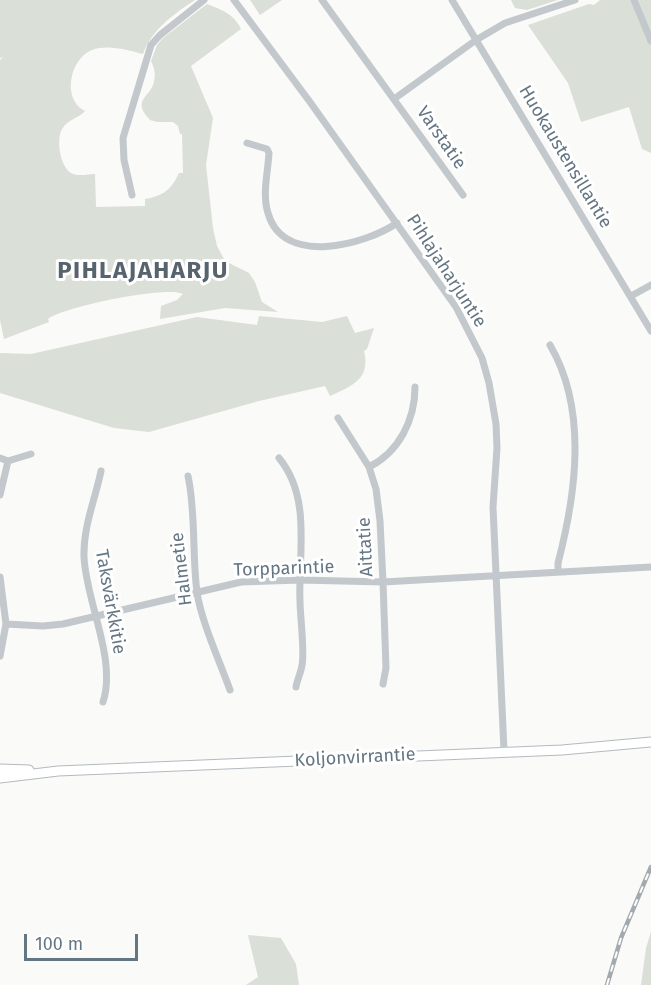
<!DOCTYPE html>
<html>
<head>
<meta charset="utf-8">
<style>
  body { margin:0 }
  #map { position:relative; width:651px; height:985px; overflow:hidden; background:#fafaf8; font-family:"Fira Sans",sans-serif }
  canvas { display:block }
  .scale { position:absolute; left:24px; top:934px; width:114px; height:27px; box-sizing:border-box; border:3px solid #657683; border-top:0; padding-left:8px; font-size:18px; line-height:21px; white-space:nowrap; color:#657683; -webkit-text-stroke:4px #fff; paint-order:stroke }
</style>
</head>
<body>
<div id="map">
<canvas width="651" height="985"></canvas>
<div class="scale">100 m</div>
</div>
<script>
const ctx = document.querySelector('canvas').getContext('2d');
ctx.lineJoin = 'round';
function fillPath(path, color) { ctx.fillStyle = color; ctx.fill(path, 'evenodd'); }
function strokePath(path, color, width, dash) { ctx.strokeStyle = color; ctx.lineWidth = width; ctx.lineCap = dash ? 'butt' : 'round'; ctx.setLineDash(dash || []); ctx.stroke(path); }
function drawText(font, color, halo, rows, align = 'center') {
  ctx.font = font + ' "Fira Sans",sans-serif'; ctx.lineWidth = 6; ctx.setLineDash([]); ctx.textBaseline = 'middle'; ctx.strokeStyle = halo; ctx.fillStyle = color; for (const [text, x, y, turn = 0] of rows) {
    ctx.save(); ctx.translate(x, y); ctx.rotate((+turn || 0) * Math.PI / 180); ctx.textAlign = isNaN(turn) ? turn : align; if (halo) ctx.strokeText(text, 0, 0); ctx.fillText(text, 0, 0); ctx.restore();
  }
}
fillPath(new Path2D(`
  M 0,0 L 195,0 C 174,14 152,29 143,54 C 128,50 108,44 92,50 C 74,57 65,85 75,102 C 77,106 81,109 85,111 C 78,119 68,119 62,129 C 56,140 60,166 71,173 C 78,177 88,174 95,174 L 96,207 L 145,206 L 145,199 C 163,196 171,190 179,173 L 183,173 L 182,134 L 180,134 L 178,126 L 173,122 L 157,122 L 150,120 C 130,99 152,97 154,81 C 156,74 154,67 151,61 L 157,45 L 163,38 L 207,4 C 222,10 234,14 241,29 L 191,66 L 213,118 L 206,165 L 213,228 L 217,246 L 224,259 L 229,263 L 249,273 L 255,282 L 262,302 L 278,312 L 225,308 L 160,319 L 161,306 L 177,300 L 183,294 C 168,285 62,307 48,319 L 49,322 L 4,339 L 0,320 L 0,60 L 3,57 L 0,58 Z
  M 250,0 L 282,0 L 260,15 Z
  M 511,0 L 558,0 L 527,10 L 515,8 Z
  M 600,0 L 651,0 L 651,153 L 642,149 L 629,107 L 581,122 L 568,83 L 528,25 L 589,4 L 594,5 Z
  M 259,316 L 322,322 L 347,316 L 355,333 L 374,328 L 367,349 L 364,351 C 371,379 352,386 330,396 L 325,386 L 259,401 L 149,432 L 114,428 L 0,393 L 0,353 L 31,354 L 197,317 L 257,325 Z
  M 651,932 L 651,985 L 641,985 L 646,948 Z
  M 248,935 L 281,938 L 296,964 L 299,985 L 246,985 L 258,977 Z`), '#dadfd7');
const secondary = new Path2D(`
  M 0,769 L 29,770
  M 0,778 L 58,771 L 562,750 L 651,742`);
strokePath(secondary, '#b3babf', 11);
strokePath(new Path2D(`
  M 234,0 L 310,102 L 456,307 L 482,358 L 489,383 L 496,424 L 497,448 L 493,507 L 504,751
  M 322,0 L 463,195
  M 452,0 L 651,331
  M 634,0 L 651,41
  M 394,99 L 476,40 L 505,23 L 575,0
  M 247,143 L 267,149 L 269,153 C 268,172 262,194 268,213 C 283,267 365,245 397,223
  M 132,195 L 124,160 L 123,138 L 151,45 L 160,35 L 204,0
  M 631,296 L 651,285
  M 550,345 C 588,410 576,494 558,563 L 558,572
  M 338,418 L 369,467 L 376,489 L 380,521 L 383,582 L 386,668 L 383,684
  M 0,458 L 8,461 L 31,454
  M 279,458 C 312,498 298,554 300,601 C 300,615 305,653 302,665 C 301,673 297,680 296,687
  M 369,467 C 399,452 415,420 415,387
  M 101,471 C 95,500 83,527 84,557 C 86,602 117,659 103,702
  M 188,476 C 196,513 192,554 197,592 C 201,621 220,662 230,690
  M 0,495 L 8,461
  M 0,577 L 6,624 L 0,656
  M 6,624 L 43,626 L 63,624 L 241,582 L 300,580 L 383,582 L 651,567`), '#c3c8cc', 7);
strokePath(secondary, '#fff', 9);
const rail = new Path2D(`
  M 607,985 L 621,938 L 651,867`);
strokePath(rail, '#a2aab0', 4.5);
strokePath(rail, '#fff', 2, [7]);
drawText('18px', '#657683', '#fff', [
  ["Varstatie",441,138,55],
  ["Huokaustensillantie",565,157,59],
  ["Pihlajaharjuntie",446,271,57],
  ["Aittatie",366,547,-93],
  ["Halmetie",182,569,-97],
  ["Torpparintie",284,569,-2],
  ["Taksvärkkitie",110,602,80],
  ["Koljonvirrantie",355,758,-3]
]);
ctx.letterSpacing = '1.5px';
drawText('bold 24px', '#57646e', '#fff', [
  ["PIHLAJAHARJU",143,271]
]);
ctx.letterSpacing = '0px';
</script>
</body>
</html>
